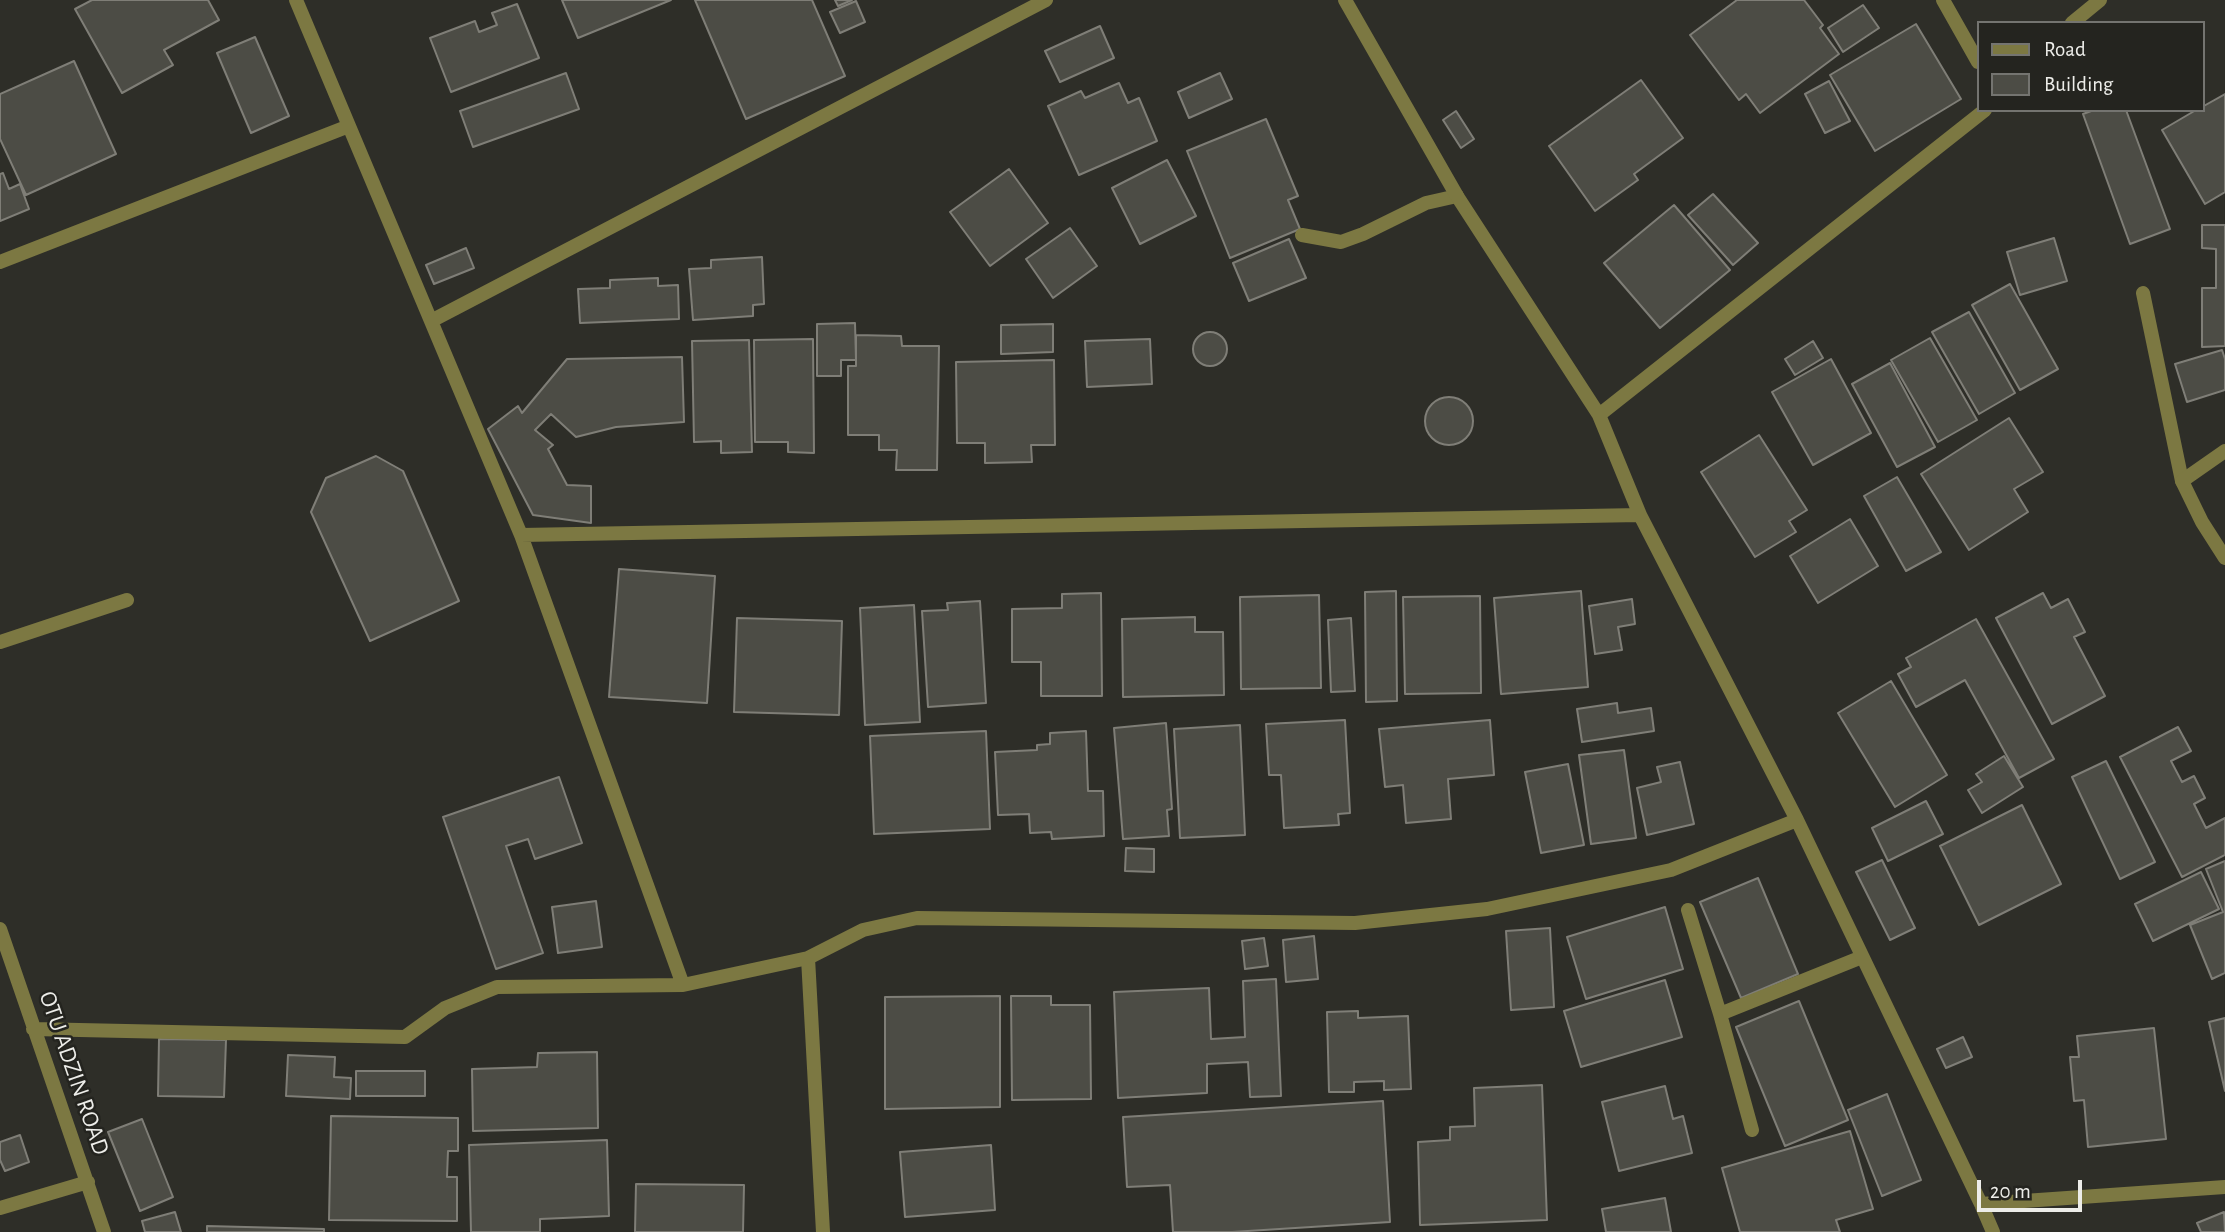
<!DOCTYPE html>
<html>
<head>
<meta charset="utf-8">
<style>
  body { margin:0 }
  #map { position:relative; width:2225px; height:1232px; overflow:hidden; background:#2e2e28; font-family:"Alegreya Sans",sans-serif }
  canvas { display:block }
  .legend { position:absolute; left:1977px; top:21px; width:228px; height:91px; box-sizing:border-box; background:#24241f; border:2px solid #747470; margin:0; padding:9px 12px; list-style:none; font-size:21px; color:#edede9 }
  .legend li { display:flex; align-items:center; gap:14px; height:35px }
  .legend b { width:35px; border:2px solid #747470 }
  .scale { position:absolute; left:1977px; top:1180px; width:105px; height:32px; box-sizing:border-box; border:4px solid #edede9; border-top:0; padding-left:9px; font-size:21px; line-height:24px; white-space:nowrap; color:#edede9; -webkit-text-stroke:5px #24241f; paint-order:stroke }
</style>
</head>
<body>
<div id="map">
<canvas width="2225" height="1232"></canvas>
<ul class="legend">
<li><b style="height:9px;background:#7c7842"></b>Road</li>
<li><b style="height:19px;background:#4c4c45"></b>Building</li>
</ul>
<div class="scale">20 m</div>
</div>
<script>
const ctx = document.querySelector('canvas').getContext('2d');
ctx.lineJoin = 'round';
function fillPath(path, color) { ctx.fillStyle = color; ctx.fill(path, 'evenodd'); }
function strokePath(path, color, width, dash) { ctx.strokeStyle = color; ctx.lineWidth = width; ctx.lineCap = dash ? 'butt' : 'round'; ctx.setLineDash(dash || []); ctx.stroke(path); }
function drawText(font, color, halo, rows, align = 'center') {
  ctx.font = font + ' "Alegreya Sans",sans-serif'; ctx.lineWidth = 5; ctx.setLineDash([]); ctx.textBaseline = 'middle'; ctx.strokeStyle = halo; ctx.fillStyle = color; for (const [text, x, y, turn = 0] of rows) {
    ctx.save(); ctx.translate(x, y); ctx.rotate((+turn || 0) * Math.PI / 180); ctx.textAlign = isNaN(turn) ? turn : align; if (halo) ctx.strokeText(text, 0, 0); ctx.fillText(text, 0, 0); ctx.restore();
  }
}
const building = new Path2D(`
  M 92,0 L 208,0 L 219,20 L 164,50 L 173,65 L 122,93 L 75,9 Z
  M 562,0 L 671,0 L 578,38 Z
  M 695,0 L 812,0 L 845,76 L 746,119 Z
  M 835,0 L 852,0 L 838,6 Z
  M 1737,0 L 1804,0 L 1823,25 L 1820,28 L 1839,54 L 1760,113 L 1746,94 L 1739,100 L 1690,35 Z
  M 856,1 L 865,22 L 840,33 L 830,12 Z
  M 517,4 L 539,58 L 451,92 L 430,38 L 475,21 L 479,32 L 497,25 L 492,13 Z
  M 1863,5 L 1879,28 L 1843,52 L 1828,28 Z
  M 1916,24 L 1961,99 L 1875,151 L 1830,75 Z
  M 1100,26 L 1114,58 L 1060,82 L 1045,51 Z
  M 255,37 L 289,116 L 251,133 L 217,53 Z
  M 74,61 L 116,154 L 26,195 L 0,139 L 0,94 Z
  M 566,73 L 579,109 L 473,147 L 460,111 Z
  M 1220,73 L 1232,99 L 1189,118 L 1178,92 Z
  M 1641,80 L 1683,138 L 1634,174 L 1638,180 L 1595,211 L 1549,146 Z
  M 1829,81 L 1850,121 L 1825,133 L 1805,94 Z
  M 1119,83 L 1128,103 L 1139,98 L 1157,141 L 1079,175 L 1048,106 L 1081,91 L 1085,98 Z
  M 2225,94 L 2225,192 L 2205,204 L 2162,130 L 2196,110 L 2202,110 L 2202,107 Z
  M 2094,110 L 2126,110 L 2170,229 L 2130,244 L 2083,114 Z
  M 1456,111 L 1474,139 L 1461,148 L 1443,120 Z
  M 1266,119 L 1298,196 L 1288,200 L 1300,229 L 1230,258 L 1187,151 Z
  M 1167,160 L 1196,216 L 1140,244 L 1112,188 Z
  M 1009,169 L 1048,223 L 990,266 L 950,212 Z
  M 3,173 L 9,189 L 20,184 L 29,209 L 0,221 L 0,174 Z
  M 1713,194 L 1758,243 L 1733,265 L 1688,215 Z
  M 1674,205 L 1730,270 L 1660,328 L 1604,263 Z
  M 2202,225 L 2225,225 L 2225,346 L 2202,347 L 2202,288 L 2216,288 L 2216,249 L 2202,248 Z
  M 1070,228 L 1097,266 L 1053,298 L 1026,259 Z
  M 2054,238 L 2067,281 L 2020,295 L 2007,252 Z
  M 1289,239 L 1306,278 L 1249,301 L 1233,263 Z
  M 466,248 L 474,268 L 434,284 L 426,265 Z
  M 762,257 L 764,304 L 753,305 L 753,316 L 693,320 L 689,269 L 711,268 L 711,260 Z
  M 658,278 L 658,286 L 678,285 L 679,319 L 580,323 L 578,289 L 610,288 L 610,280 Z
  M 2010,284 L 2058,369 L 2020,390 L 1972,305 Z
  M 1969,312 L 2015,393 L 1979,414 L 1932,332 Z
  M 855,323 L 856,360 L 841,360 L 841,376 L 817,376 L 817,324 Z
  M 1053,324 L 1053,352 L 1001,354 L 1001,325 Z
  M1193 349a17 17 0 1 1 34 0a17 17 0 1 1-34 0Z
  M 856,335 L 901,336 L 902,346 L 939,346 L 937,470 L 896,470 L 897,450 L 879,450 L 879,435 L 848,435 L 848,366 L 856,366 Z
  M 1930,338 L 1977,420 L 1938,442 L 1891,360 Z
  M 813,339 L 814,453 L 788,452 L 788,442 L 755,442 L 754,340 Z
  M 1150,339 L 1152,384 L 1087,387 L 1085,341 Z
  M 749,340 L 752,452 L 721,453 L 721,441 L 694,442 L 692,341 Z
  M 1813,341 L 1823,358 L 1795,375 L 1785,359 Z
  M 2222,350 L 2225,359 L 2225,390 L 2187,402 L 2175,364 Z
  M 682,357 L 684,422 L 616,427 L 576,437 L 551,414 L 535,430 L 553,445 L 548,449 L 567,485 L 591,486 L 591,523 L 533,515 L 488,429 L 518,406 L 522,413 L 567,359 Z
  M 1831,359 L 1871,433 L 1813,465 L 1772,392 Z
  M 1054,360 L 1055,445 L 1031,445 L 1032,462 L 985,463 L 985,443 L 957,443 L 956,362 Z
  M 1890,363 L 1935,447 L 1897,467 L 1852,384 Z
  M1425 421a24 24 0 1 1 48 0a24 24 0 1 1-48 0Z
  M 2009,418 L 2043,472 L 2014,489 L 2028,512 L 1969,550 L 1921,474 Z
  M 1759,435 L 1807,510 L 1789,521 L 1796,532 L 1755,557 L 1701,472 Z
  M 376,456 L 403,471 L 459,601 L 370,641 L 311,512 L 326,478 Z
  M 1897,477 L 1941,552 L 1906,571 L 1864,496 Z
  M 1850,519 L 1878,566 L 1818,603 L 1790,556 Z
  M 619,569 L 715,576 L 707,703 L 609,697 Z
  M 1396,591 L 1397,701 L 1366,702 L 1365,592 Z
  M 1581,591 L 1588,687 L 1501,694 L 1494,598 Z
  M 1101,593 L 1102,696 L 1041,696 L 1041,662 L 1012,662 L 1012,609 L 1062,608 L 1062,594 Z
  M 2043,593 L 2051,608 L 2068,599 L 2085,632 L 2074,637 L 2105,696 L 2052,724 L 1996,618 Z
  M 1319,595 L 1321,688 L 1241,689 L 1240,597 Z
  M 1480,596 L 1481,693 L 1405,694 L 1403,597 Z
  M 1632,599 L 1635,624 L 1618,627 L 1622,650 L 1595,654 L 1589,606 Z
  M 980,601 L 986,703 L 928,707 L 922,611 L 948,610 L 947,603 Z
  M 914,605 L 920,722 L 865,725 L 860,608 Z
  M 1195,617 L 1195,632 L 1223,632 L 1224,695 L 1123,697 L 1122,619 Z
  M 737,618 L 842,621 L 839,715 L 734,712 Z
  M 1351,618 L 1355,691 L 1331,692 L 1328,620 Z
  M 1976,619 L 2054,759 L 2019,778 L 1965,680 L 1916,707 L 1898,674 L 1911,667 L 1906,658 Z
  M 1891,681 L 1947,775 L 1895,807 L 1838,713 Z
  M 1617,703 L 1618,713 L 1651,708 L 1654,731 L 1582,742 L 1577,709 Z
  M 1345,720 L 1350,813 L 1338,814 L 1339,825 L 1284,828 L 1281,775 L 1269,775 L 1266,724 Z
  M 1490,720 L 1494,775 L 1448,779 L 1451,819 L 1406,823 L 1403,785 L 1385,787 L 1379,729 Z
  M 1166,723 L 1172,809 L 1167,810 L 1169,836 L 1123,839 L 1114,728 Z
  M 1240,725 L 1245,835 L 1180,838 L 1174,729 Z
  M 2178,727 L 2191,751 L 2171,761 L 2182,782 L 2194,776 L 2205,798 L 2194,804 L 2206,828 L 2225,818 L 2225,855 L 2182,877 L 2120,757 Z
  M 986,731 L 990,829 L 874,834 L 870,736 Z
  M 1086,731 L 1088,791 L 1103,791 L 1104,836 L 1052,839 L 1051,832 L 1030,833 L 1029,814 L 998,815 L 995,752 L 1037,750 L 1037,745 L 1050,744 L 1050,733 Z
  M 1624,750 L 1636,838 L 1591,844 L 1579,755 Z
  M 2004,756 L 2023,787 L 1982,813 L 1968,790 L 1982,782 L 1976,774 Z
  M 2106,761 L 2155,862 L 2120,879 L 2072,777 Z
  M 1680,762 L 1694,824 L 1647,835 L 1637,788 L 1661,782 L 1657,767 Z
  M 1568,764 L 1584,845 L 1541,853 L 1525,772 Z
  M 559,777 L 582,843 L 535,859 L 528,839 L 506,846 L 543,953 L 496,969 L 443,817 Z
  M 1926,801 L 1943,834 L 1888,861 L 1872,828 Z
  M 2022,805 L 2061,884 L 1979,925 L 1940,846 Z
  M 1126,848 L 1154,849 L 1154,872 L 1125,871 Z
  M 1882,860 L 1915,928 L 1890,940 L 1856,872 Z
  M 2225,861 L 2225,973 L 2212,979 L 2190,925 L 2223,912 L 2206,869 Z
  M 2201,872 L 2219,909 L 2153,941 L 2135,904 Z
  M 1758,878 L 1798,974 L 1741,998 L 1700,902 Z
  M 596,901 L 602,947 L 558,953 L 552,907 Z
  M 1665,907 L 1683,969 L 1586,999 L 1567,937 Z
  M 1550,928 L 1554,1007 L 1511,1010 L 1506,931 Z
  M 1314,936 L 1318,979 L 1286,982 L 1283,940 Z
  M 1264,938 L 1268,966 L 1245,969 L 1242,941 Z
  M 1276,979 L 1281,1096 L 1250,1097 L 1248,1062 L 1207,1064 L 1207,1093 L 1118,1098 L 1114,992 L 1209,988 L 1211,1039 L 1245,1037 L 1243,981 Z
  M 1665,980 L 1682,1037 L 1581,1067 L 1564,1011 Z
  M 1000,996 L 1000,1107 L 885,1109 L 885,997 Z
  M 1011,996 L 1051,996 L 1051,1005 L 1090,1005 L 1091,1099 L 1012,1100 Z
  M 1799,1001 L 1848,1120 L 1785,1146 L 1736,1027 Z
  M 1358,1011 L 1358,1018 L 1408,1016 L 1411,1089 L 1384,1090 L 1384,1081 L 1354,1082 L 1354,1092 L 1329,1092 L 1327,1012 Z
  M 2225,1018 L 2225,1091 L 2209,1022 Z
  M 2154,1028 L 2166,1139 L 2088,1147 L 2084,1100 L 2074,1101 L 2070,1057 L 2079,1057 L 2077,1036 Z
  M 1963,1037 L 1972,1057 L 1946,1068 L 1937,1049 Z
  M 159,1039 L 226,1040 L 224,1097 L 158,1096 Z
  M 597,1052 L 598,1128 L 473,1131 L 472,1069 L 537,1067 L 538,1053 Z
  M 288,1055 L 335,1057 L 334,1077 L 351,1078 L 350,1099 L 286,1096 Z
  M 356,1071 L 425,1071 L 425,1096 L 356,1096 Z
  M 1542,1085 L 1547,1220 L 1420,1225 L 1418,1142 L 1450,1140 L 1450,1127 L 1475,1126 L 1474,1088 Z
  M 1665,1086 L 1673,1119 L 1683,1116 L 1692,1153 L 1619,1171 L 1602,1102 Z
  M 1887,1094 L 1921,1180 L 1882,1196 L 1848,1110 Z
  M 1383,1101 L 1390,1222 L 1232,1232 L 1173,1232 L 1170,1185 L 1127,1187 L 1123,1117 Z
  M 331,1116 L 458,1118 L 458,1151 L 448,1151 L 447,1177 L 457,1177 L 457,1221 L 329,1220 Z
  M 142,1119 L 173,1197 L 140,1211 L 108,1132 Z
  M 1850,1131 L 1873,1209 L 1836,1220 L 1840,1232 L 1740,1232 L 1722,1168 Z
  M 20,1135 L 29,1162 L 5,1171 L 0,1160 L 0,1142 Z
  M 607,1140 L 609,1216 L 540,1219 L 540,1232 L 471,1232 L 469,1145 Z
  M 991,1145 L 995,1210 L 905,1217 L 900,1152 Z
  M 636,1184 L 744,1185 L 743,1232 L 635,1232 Z
  M 1665,1198 L 1671,1232 L 1606,1232 L 1602,1209 Z
  M 175,1212 L 181,1232 L 145,1232 L 142,1221 Z
  M 2224,1212 L 2225,1232 L 2201,1232 L 2197,1223 Z
  M 207,1226 L 324,1229 L 324,1232 L 207,1232 Z`);
fillPath(building, '#4c4c45');
strokePath(building, '#7f7e77', 2);
strokePath(new Path2D(`
  M 1302,235 L 1341,242 L 1363,234 L 1426,203 L 1457,196
  M 2143,293 L 2182,481
  M 0,642 L 127,600
  M 1688,910 L 1720,1014 L 1752,1130
  M 1720,1014 L 1862,957`), '#7c7842', 14);
strokePath(new Path2D(`
  M 296,0 L 521,535 L 683,985
  M 1345,0 L 1457,196 L 1599,415 L 1640,515 L 1797,820 L 1981,1204 L 1993,1232
  M 1943,0 L 1978,62
  M 2072,23 L 2100,0
  M 0,262 L 349,126
  M 431,321 L 1046,0
  M 1599,415 L 1985,110
  M 2225,451 L 2182,481 L 2202,522 L 2225,558
  M 521,535 L 1640,515
  M 0,929 L 104,1232
  M 33,1029 L 405,1037 L 445,1008 L 497,987 L 683,985 L 808,958
  M 1981,1204 L 2225,1187
  M 0,1208 L 88,1182
  M 823,1232 L 808,958 L 863,930 L 917,918 L 1355,923 L 1487,909 L 1671,870 L 1797,820`), '#7c7842', 14);
drawText('24px', '#edede9', '#24241f', [
  ["OTU ADZIN ROAD",74,1073,71]
]);
</script>
</body>
</html>
